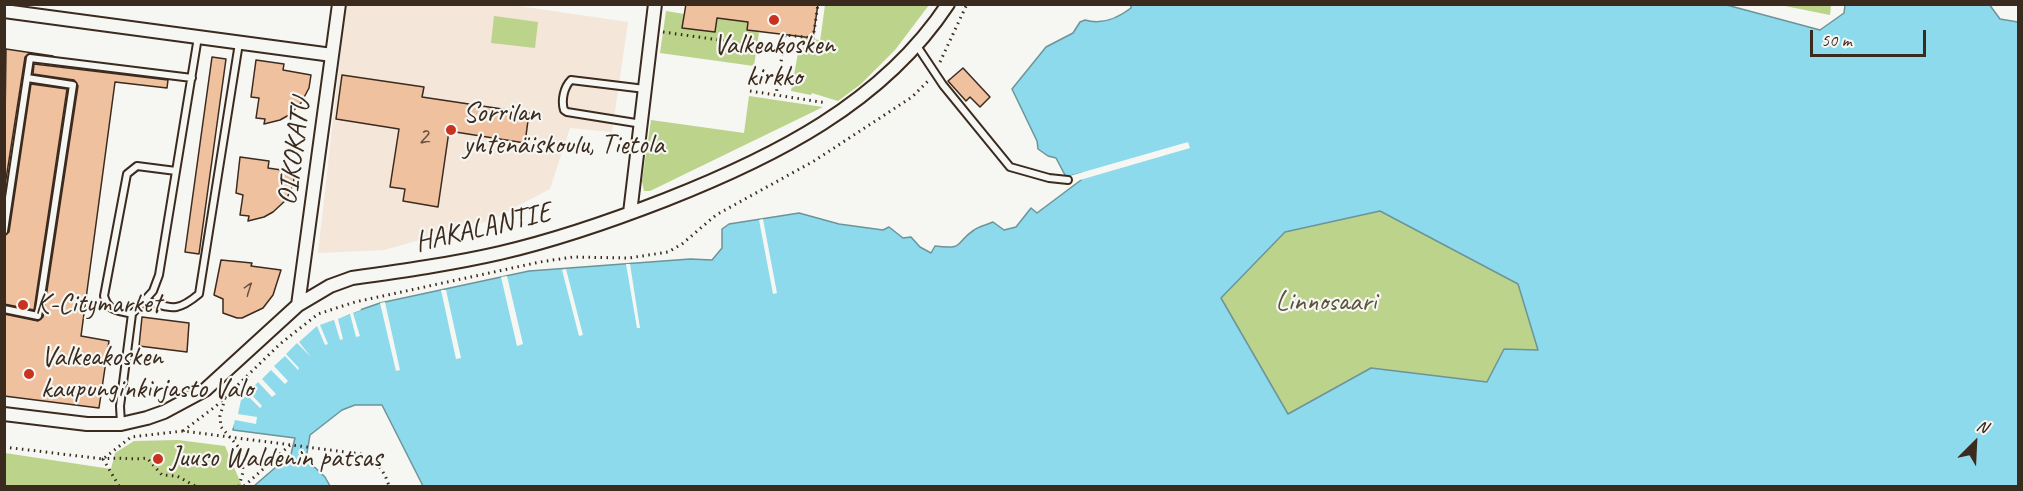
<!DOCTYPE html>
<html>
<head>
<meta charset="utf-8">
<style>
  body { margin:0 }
  #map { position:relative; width:2023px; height:491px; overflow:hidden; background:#f6f6f2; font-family:Caveat,sans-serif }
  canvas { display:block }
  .frame { position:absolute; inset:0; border:6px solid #3b2a1e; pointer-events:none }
  .north { position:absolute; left:1945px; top:413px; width:60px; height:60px; -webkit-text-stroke:4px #f6f6f2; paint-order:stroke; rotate:24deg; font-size:16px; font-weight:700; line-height:24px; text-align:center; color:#3b2a1e }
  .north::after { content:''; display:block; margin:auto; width:21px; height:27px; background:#3b2a1e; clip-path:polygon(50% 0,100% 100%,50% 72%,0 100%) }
  .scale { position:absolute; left:1810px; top:30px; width:116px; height:27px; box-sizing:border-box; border:3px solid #3b2a1e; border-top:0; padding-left:8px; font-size:18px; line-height:21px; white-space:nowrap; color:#3b2a1e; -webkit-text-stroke:4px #f6f6f2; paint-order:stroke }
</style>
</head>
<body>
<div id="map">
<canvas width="2023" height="491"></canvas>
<div class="frame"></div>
<div class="north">N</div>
<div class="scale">50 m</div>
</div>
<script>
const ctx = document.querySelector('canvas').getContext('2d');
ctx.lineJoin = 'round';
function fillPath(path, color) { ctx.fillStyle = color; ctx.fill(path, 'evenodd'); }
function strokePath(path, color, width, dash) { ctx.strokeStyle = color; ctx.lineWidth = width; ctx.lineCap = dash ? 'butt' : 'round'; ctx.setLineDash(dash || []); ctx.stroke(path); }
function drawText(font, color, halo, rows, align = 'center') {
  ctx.font = font + ' Caveat,sans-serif'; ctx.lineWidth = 4.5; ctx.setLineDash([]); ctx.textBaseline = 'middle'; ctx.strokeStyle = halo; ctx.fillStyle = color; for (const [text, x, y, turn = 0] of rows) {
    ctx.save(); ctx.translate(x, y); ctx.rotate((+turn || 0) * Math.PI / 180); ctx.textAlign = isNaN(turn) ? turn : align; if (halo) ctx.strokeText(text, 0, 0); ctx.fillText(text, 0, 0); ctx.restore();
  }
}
fillPath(new Path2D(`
  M 505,4 L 628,22 L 612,132 L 570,128 L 550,189 L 489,221 L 384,250 L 318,253 L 346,5 Z`), '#f4e6d9');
fillPath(new Path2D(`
  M 825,5 L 825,4 L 929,5 L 895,50 L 861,84 L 838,101 L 812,93 L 811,95 L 791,91 L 801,37 L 819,40 L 819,49 Z
  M 1780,5 L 1831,5 L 1830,15 Z
  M 666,11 L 684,14 L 683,28 L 715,32 L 717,18 L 748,22 L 747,30 L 759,32 L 754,66 L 660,53 Z
  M 494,16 L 538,22 L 535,48 L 491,43 Z
  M 749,96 L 823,107 L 650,191 L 644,191 L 642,181 L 651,120 L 744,133 Z
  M 1380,211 L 1518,284 L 1538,350 L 1488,382 L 1371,368 L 1288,414 L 1221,298 L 1285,232 Z
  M 178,440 L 225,446 L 242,486 L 5,486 L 5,453 L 111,469 L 115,453 L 134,441 Z`), '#bbd38a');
const water = new Path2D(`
  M 1723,4 L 1820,30 L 1844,13 L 1845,5 L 1989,4 L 2000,19 L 2018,22 L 2018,486 L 423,486 L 382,405 L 355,405 L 342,410 L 310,435 L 306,459 L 325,477 L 330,486 L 254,486 L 291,454 L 295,438 L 233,430 L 234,411 L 240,398 L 311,327 L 380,303 L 529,271 L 690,259 L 712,260 L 722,248 L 722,229 L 729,224 L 799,213 L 839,224 L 883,230 L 889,227 L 903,238 L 911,237 L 920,247 L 931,253 L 935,246 C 966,250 954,243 974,230 C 979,226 987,225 993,222 L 1004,230 L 1016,227 L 1031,208 L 1037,213 L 1081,180 L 1082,173 L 1066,177 L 1056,158 L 1048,156 L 1038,149 L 1037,141 L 1012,89 L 1046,47 L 1073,33 L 1080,22 L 1085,20 C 1101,25 1118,18 1131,8 L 1131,5 ZM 1380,211 L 1518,284 L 1538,350 L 1504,349 L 1487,382 L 1371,368 L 1288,414 L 1221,298 L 1285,232 Z`);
fillPath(water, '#8cdaeb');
strokePath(water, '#6c9499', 1.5);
fillPath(new Path2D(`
  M 1188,142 L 1190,148 L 1073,182 L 1078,177 L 1068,180 L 1066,177 Z
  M 763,219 L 777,293 L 773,294 L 759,220 Z
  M 626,264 L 630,264 L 640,328 L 637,328 Z
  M 566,269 L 583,335 L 579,336 L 562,270 Z
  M 507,276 L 523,344 L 517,346 L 501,277 Z
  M 441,290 L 446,290 L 461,358 L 456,359 Z
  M 385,302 L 400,370 L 396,371 L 380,303 Z
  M 360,307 L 361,310 L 353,313 L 360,336 L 356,337 L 350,314 L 338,319 L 343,339 L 340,340 L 334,320 L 320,325 L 328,344 L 325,345 L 317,326 L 299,342 L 311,357 L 297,343 L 286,354 L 299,368 L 298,370 L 285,356 L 274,366 L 288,381 L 285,384 L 271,370 L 262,379 L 276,394 L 272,397 L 258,382 L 249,392 L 262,406 L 260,408 L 247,395 L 241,400 L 238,414 L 257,417 L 256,424 L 235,420 L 233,428 L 230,428 L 231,411 L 238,396 L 312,324 Z`), '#f6f6f2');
const building = new Path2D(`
  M 686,4 L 818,4 L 813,38 L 747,30 L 748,22 L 717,18 L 715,32 L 682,28 Z
  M 6,49 L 53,56 L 30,53 L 25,57 L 4,192 Z
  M 212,57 L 226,59 L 199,254 L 185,252 Z
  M 256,60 L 284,64 L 283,70 L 311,75 L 309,88 L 301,103 L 289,115 L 280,120 L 264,124 L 265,119 L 256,118 L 259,98 L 251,97 Z
  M 34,64 L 168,80 L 167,88 L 115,82 L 81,336 L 109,341 L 99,408 L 4,396 L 4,314 L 38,321 L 43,317 L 78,86 L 74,80 L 33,74 Z
  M 963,68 L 990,97 L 980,107 L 970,97 L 966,101 L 948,81 Z
  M 342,75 L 424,87 L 422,97 L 529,113 L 525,143 L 449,131 L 438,207 L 403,201 L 405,189 L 390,187 L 399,129 L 336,119 Z
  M 31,84 L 67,89 L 34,310 L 4,304 L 4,236 L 9,232 Z
  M 240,157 L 269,161 L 268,168 L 295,172 L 293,185 L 286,200 L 273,212 L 264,217 L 248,221 L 249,216 L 240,215 L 243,195 L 236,193 Z
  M 221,260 L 252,263 L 251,266 L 281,270 L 273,295 L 263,308 L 242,318 L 237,318 L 223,313 L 223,299 L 214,295 Z
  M 142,317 L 189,323 L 187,352 L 139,346 Z`);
fillPath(building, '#efc19f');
strokePath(building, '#3b2a1e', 1.5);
const lane = new Path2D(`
  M 917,46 L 943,85 L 1010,167 L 1049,178 L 1068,180
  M 642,124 L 567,112 L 564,110 C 561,100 564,87 571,80 L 645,89
  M 4,231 L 30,58 L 192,78
  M 146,301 C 172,308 176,313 199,294 L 239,43
  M 4,309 L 38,316 L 73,85 L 27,78
  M 132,314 C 117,310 109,312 104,296 L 127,174 L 137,166 L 176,171
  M 121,424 L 120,406 L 132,314 L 153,291 L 159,275 L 198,37`);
const street = new Path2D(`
  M 4,11 L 332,55
  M 630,213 L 655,4
  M 298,305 L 339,4
  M 4,414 L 87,424 L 121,424 L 147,418 L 164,412 L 205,390 L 298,305 L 330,286 L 352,278 C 402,271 452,264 500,253 C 556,240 611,221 665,200 C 772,158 882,104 948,4`);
strokePath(lane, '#3b2a1e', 10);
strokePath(street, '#3b2a1e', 16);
strokePath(new Path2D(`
  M 1067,4 L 1070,4
  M 663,32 L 783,49 L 776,95
  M 783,49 L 785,35 L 813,38 L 818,4
  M 940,62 L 967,4
  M 750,91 L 827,103
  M 225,398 L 220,416 L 221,427 L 242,451 L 243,472 L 239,486
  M 183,431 L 216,406 L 280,344 L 318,314 L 355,302 L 540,262 L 573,257 L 629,258 L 668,252 L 682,244 L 716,215 L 814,161 L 912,97 L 929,80
  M 4,447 L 103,459 L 131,437 L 183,431 L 361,454 C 377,461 384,470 389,486
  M 119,486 L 103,459 C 119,457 131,460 147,458 L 162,475 L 177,476 L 195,486
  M 244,486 L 290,445`), '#3b2a1e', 3, [1.5, 4.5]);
strokePath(lane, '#f6f6f2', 6);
strokePath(street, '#f6f6f2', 12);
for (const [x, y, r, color] of [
  [774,20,6,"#c8321e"],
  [451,130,6,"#c8321e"],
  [23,305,6,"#c8321e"],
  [29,374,6,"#c8321e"],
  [158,459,6,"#c8321e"]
]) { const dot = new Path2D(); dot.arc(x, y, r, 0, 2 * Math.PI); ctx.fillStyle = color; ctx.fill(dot); strokePath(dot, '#f6f6f2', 2); }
drawText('26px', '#68503e', null, [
  ["2",423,137],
  ["1",245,290]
]);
drawText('28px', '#3b2a1e', '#f6f6f2', [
  ["Valkeakosken",774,46,"center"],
  ["kirkko",774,78,"center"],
  ["Sorrilan",463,114],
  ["yhtenäiskoulu, Tietola",463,146],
  ["K-Citymarket",35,305],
  ["Valkeakosken",41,358],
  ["kaupunginkirjasto Valo",41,390],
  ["Juuso Waldenin patsas",170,459]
], 'left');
drawText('28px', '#3b2a1e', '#f6f6f2', [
  ["OIKOKATU",295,152,-82],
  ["HAKALANTIE",483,228,-13]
]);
drawText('28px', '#5b5439', '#f6f6f2', [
  ["Linnosaari",1326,303]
]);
</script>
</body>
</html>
